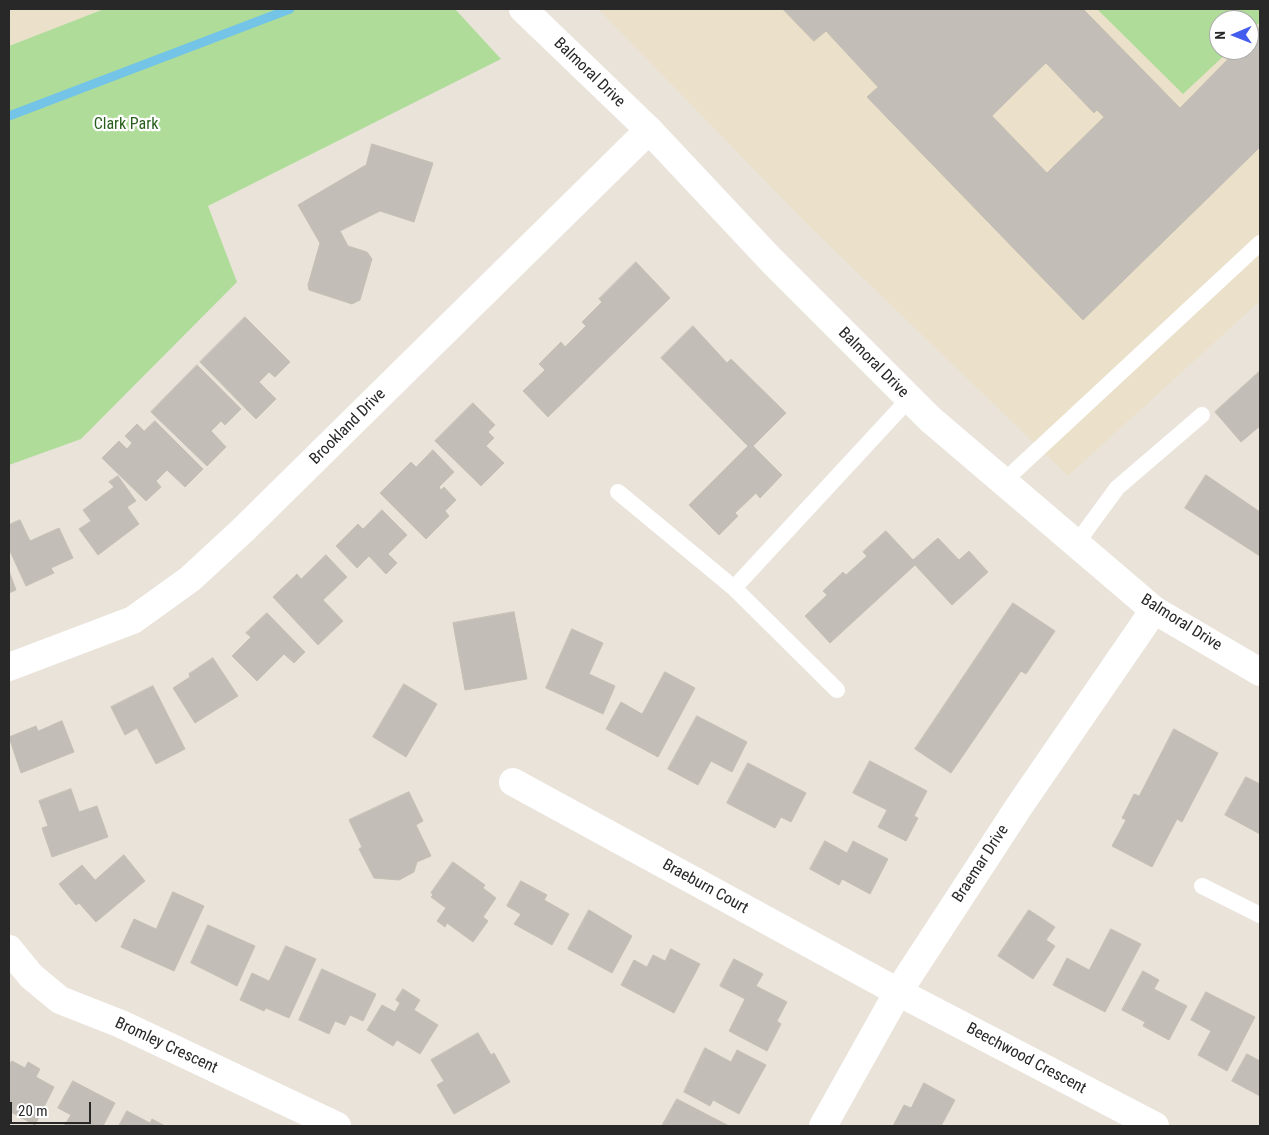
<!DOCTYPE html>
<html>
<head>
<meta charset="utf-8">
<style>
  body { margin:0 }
  #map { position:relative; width:1269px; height:1135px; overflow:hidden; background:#eae3da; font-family:"Roboto Condensed",sans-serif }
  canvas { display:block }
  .frame { position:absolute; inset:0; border:10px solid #282828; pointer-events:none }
  .north { position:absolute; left:1209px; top:10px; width:50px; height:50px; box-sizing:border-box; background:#fff; border:1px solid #a9a9a9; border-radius:50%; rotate:269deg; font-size:14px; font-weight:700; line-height:20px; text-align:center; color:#282828 }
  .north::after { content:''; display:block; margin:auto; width:18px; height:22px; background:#435eee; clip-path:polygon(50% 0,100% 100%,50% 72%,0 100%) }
  .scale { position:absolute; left:10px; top:1102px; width:81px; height:22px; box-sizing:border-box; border:2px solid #282828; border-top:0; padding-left:6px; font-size:15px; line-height:18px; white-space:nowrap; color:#282828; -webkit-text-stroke:4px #fff; paint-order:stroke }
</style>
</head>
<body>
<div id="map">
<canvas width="1269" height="1135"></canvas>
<div class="frame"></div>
<div class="north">N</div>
<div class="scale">20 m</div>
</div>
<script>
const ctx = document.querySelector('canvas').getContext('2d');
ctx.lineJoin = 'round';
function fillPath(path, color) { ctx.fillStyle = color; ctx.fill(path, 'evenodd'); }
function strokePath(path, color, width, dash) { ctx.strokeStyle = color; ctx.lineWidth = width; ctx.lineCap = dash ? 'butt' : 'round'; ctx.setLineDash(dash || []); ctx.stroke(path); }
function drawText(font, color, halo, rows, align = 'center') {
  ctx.font = font + ' "Roboto Condensed",sans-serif'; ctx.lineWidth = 4.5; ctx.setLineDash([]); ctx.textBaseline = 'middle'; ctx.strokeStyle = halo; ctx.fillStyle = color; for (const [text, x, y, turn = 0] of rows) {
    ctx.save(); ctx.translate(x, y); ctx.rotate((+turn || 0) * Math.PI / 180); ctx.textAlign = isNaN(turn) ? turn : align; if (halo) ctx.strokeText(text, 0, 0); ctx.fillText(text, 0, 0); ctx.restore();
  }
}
fillPath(new Path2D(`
  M 9,9 L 104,9 L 9,46 Z
  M 598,9 L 1260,9 L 1260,301 L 1068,476 L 809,226 ZM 1219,20 L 1249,20 L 1249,50 L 1219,50 Z`), '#ebe1ca');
fillPath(new Path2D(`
  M 104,9 L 455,9 L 501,59 L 208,206 L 237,282 L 81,439 L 9,465 L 9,46 Z
  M 1097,9 L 1260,9 L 1260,22 L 1249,32 L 1249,20 L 1219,20 L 1219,50 L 1230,50 L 1183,94 Z`), '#afdd99');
strokePath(new Path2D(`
  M 9,116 L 290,9`), '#73c4e6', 9);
const building = new Path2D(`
  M 783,9 L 1083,9 L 1180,108 L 1237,50 L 1249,50 L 1249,38 L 1260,26 L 1260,147 L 1083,320 L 867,97 L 878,87 L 826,31 L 814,41 ZM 1046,63 L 1094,113 L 1097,110 L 1104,117 L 1047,173 L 992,116 Z
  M 372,144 L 433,163 L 414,222 L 380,211 L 340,231 L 348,246 L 367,252 L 372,259 L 360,300 L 352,304 L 309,290 L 308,285 L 320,243 L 298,205 L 366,165 Z
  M 636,262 L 670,298 L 548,417 L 523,391 L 545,370 L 539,364 L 561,342 L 565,347 L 586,326 L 582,322 L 602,302 L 599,299 Z
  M 245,317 L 290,362 L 275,377 L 269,372 L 259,382 L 276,399 L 256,419 L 200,362 Z
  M 693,326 L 727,363 L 731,359 L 786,413 L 753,446 L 782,475 L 760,498 L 756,493 L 735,513 L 738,516 L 719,535 L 689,505 L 748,446 L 661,358 Z
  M 197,365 L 241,409 L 225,425 L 221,421 L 211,431 L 226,447 L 207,466 L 151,412 Z
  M 1260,371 L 1260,426 L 1241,442 L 1215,412 Z
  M 473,403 L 495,425 L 488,432 L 494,438 L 486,446 L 504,463 L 481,486 L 435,441 Z
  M 155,421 L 203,469 L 185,487 L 167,470 L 156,481 L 161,487 L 146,501 L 102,458 L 119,441 L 127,449 L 132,443 L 125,436 L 137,424 L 144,431 Z
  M 433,450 L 454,472 L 439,487 L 441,490 L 444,487 L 456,500 L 445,511 L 449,516 L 426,539 L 380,493 L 411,462 L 416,467 Z
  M 1206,475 L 1260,512 L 1260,556 L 1185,508 Z
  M 118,476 L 136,501 L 127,507 L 139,524 L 98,555 L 79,529 L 91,521 L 83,510 L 114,487 L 109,482 Z
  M 382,510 L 407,535 L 388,554 L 397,563 L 386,574 L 369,556 L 357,568 L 336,546 L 358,524 L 363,529 Z
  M 20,520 L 30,541 L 59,528 L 73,558 L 51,568 L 54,573 L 26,586 L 9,549 L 9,525 Z
  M 886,531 L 913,560 L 938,538 L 959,560 L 969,551 L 988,572 L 952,605 L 915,565 L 830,643 L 805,616 L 827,595 L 823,591 L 843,572 L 846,575 L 867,556 L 863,552 Z
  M 326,555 L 347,577 L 323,600 L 343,621 L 318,645 L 273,597 L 297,574 L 301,579 Z
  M 9,571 L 16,590 L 9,593 Z
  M 1013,603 L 1055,631 L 1026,674 L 1021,671 L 951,773 L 915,749 Z
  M 514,612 L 527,679 L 465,690 L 453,623 Z
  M 267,613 L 305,652 L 294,663 L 284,654 L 257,681 L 232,656 L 251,637 L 246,633 Z
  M 572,629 L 603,643 L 589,674 L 615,686 L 603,714 L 546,688 Z
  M 213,658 L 238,696 L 195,723 L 173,688 L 190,677 L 189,674 Z
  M 665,672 L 695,688 L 658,757 L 606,729 L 621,702 L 642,714 Z
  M 404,684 L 437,704 L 406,757 L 373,737 Z
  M 153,686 L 185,749 L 156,764 L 137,728 L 125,735 L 111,707 Z
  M 697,716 L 747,742 L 732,772 L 711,761 L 698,785 L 668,769 Z
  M 62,721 L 74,752 L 21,773 L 9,737 L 36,726 L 38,731 Z
  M 1174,729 L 1218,753 L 1182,822 L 1177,819 L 1152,867 L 1112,846 L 1126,820 L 1122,818 L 1134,794 L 1139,796 Z
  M 870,761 L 927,791 L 914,816 L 918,818 L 906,841 L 878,827 L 887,810 L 853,793 Z
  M 748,763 L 806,793 L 791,822 L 781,817 L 775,828 L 727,803 Z
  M 1246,777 L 1260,784 L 1260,834 L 1225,815 Z
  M 71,789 L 79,812 L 97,806 L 108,837 L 52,857 L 42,828 L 48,826 L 39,801 Z
  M 409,792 L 423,821 L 416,825 L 431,856 L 417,862 L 414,872 L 399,880 L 374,878 L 359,849 L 362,847 L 349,820 Z
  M 825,841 L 847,853 L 853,841 L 888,859 L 870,894 L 842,879 L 839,885 L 810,869 Z
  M 124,855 L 145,881 L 96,922 L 79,903 L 76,905 L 59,884 L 82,865 L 95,880 Z
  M 453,862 L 485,885 L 483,888 L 496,898 L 483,917 L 488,921 L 473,942 L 447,923 L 445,927 L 437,921 L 446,908 L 431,897 L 433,895 L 431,893 Z
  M 521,881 L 547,895 L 544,900 L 569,914 L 552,945 L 514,924 L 521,914 L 507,906 Z
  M 173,892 L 204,906 L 174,971 L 121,947 L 134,919 L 156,929 Z
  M 589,910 L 632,936 L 612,973 L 568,949 Z
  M 1029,910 L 1055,927 L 1046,940 L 1055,946 L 1033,979 L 998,956 Z
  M 208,925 L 255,946 L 237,986 L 191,963 Z
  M 1111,929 L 1141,944 L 1105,1012 L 1053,985 L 1067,958 L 1089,970 Z
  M 286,946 L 316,959 L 289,1018 L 266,1008 L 264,1011 L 240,1000 L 252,973 L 269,981 Z
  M 671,949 L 700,964 L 674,1013 L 621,985 L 634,960 L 647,967 L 653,955 L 665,961 Z
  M 734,959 L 763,974 L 756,986 L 787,1002 L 777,1021 L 781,1024 L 767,1051 L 729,1031 L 745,999 L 720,986 Z
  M 322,969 L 376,994 L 363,1021 L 350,1015 L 345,1025 L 335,1021 L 329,1034 L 299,1020 Z
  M 1143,971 L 1159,980 L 1154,989 L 1187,1006 L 1169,1040 L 1143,1026 L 1145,1022 L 1122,1010 Z
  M 403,989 L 420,1000 L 414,1010 L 438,1025 L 420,1054 L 397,1040 L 393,1046 L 367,1030 L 382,1005 L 395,1012 L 400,1003 L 396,1000 Z
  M 1206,992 L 1255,1017 L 1227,1071 L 1198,1055 L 1211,1031 L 1191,1020 Z
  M 478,1033 L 491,1055 L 494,1053 L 510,1082 L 454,1114 L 437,1085 L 444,1081 L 431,1060 Z
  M 705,1048 L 731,1062 L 737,1050 L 766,1065 L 739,1114 L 713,1100 L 710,1106 L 684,1092 Z
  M 1247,1054 L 1260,1061 L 1260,1096 L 1232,1081 Z
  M 12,1061 L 25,1068 L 28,1062 L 40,1069 L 36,1077 L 54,1087 L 35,1125 L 9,1111 L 9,1066 Z
  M 73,1081 L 115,1103 L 103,1126 L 64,1126 L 71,1115 L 58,1108 Z
  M 924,1083 L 955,1100 L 941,1126 L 893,1126 L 904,1105 L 911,1108 Z
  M 677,1099 L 729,1126 L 662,1126 Z
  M 127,1111 L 150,1123 L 152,1119 L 165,1126 L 119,1126 Z`);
fillPath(building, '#c2bdb7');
strokePath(building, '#c5bfb4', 1);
strokePath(new Path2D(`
  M 1003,482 L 1260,243
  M 618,492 L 734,588 L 837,690
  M 1076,544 L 1117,488 L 1202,415
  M 734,588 L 909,399
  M 1202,886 L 1260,915`), '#fff', 16);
strokePath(new Path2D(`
  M 9,667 L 133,620 L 190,579 L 243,530 L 649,130
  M 513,782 L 898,992 L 1155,1126
  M 9,949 L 31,976 L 60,1000 L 121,1024 L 337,1126
  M 823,1126 L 898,992 L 1020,805 L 1154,610`), '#fff', 28);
strokePath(new Path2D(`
  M 523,9 L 649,130 L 772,261 L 930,419 L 1154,610 L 1260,672`), '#fff', 28);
drawText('16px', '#282828', '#fff', [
  ["Balmoral Drive",589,73,44],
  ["Balmoral Drive",873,363,45],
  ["Brookland Drive",348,427,-45],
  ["Balmoral Drive",1181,623,32],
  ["Braemar Drive",981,864,-57],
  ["Braeburn Court",705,887,29],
  ["Bromley Crescent",166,1046,25],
  ["Beechwood Crescent",1026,1059,28]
]);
drawText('16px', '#295f1d', '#fff', [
  ["Clark Park",126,125]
]);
</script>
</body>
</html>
